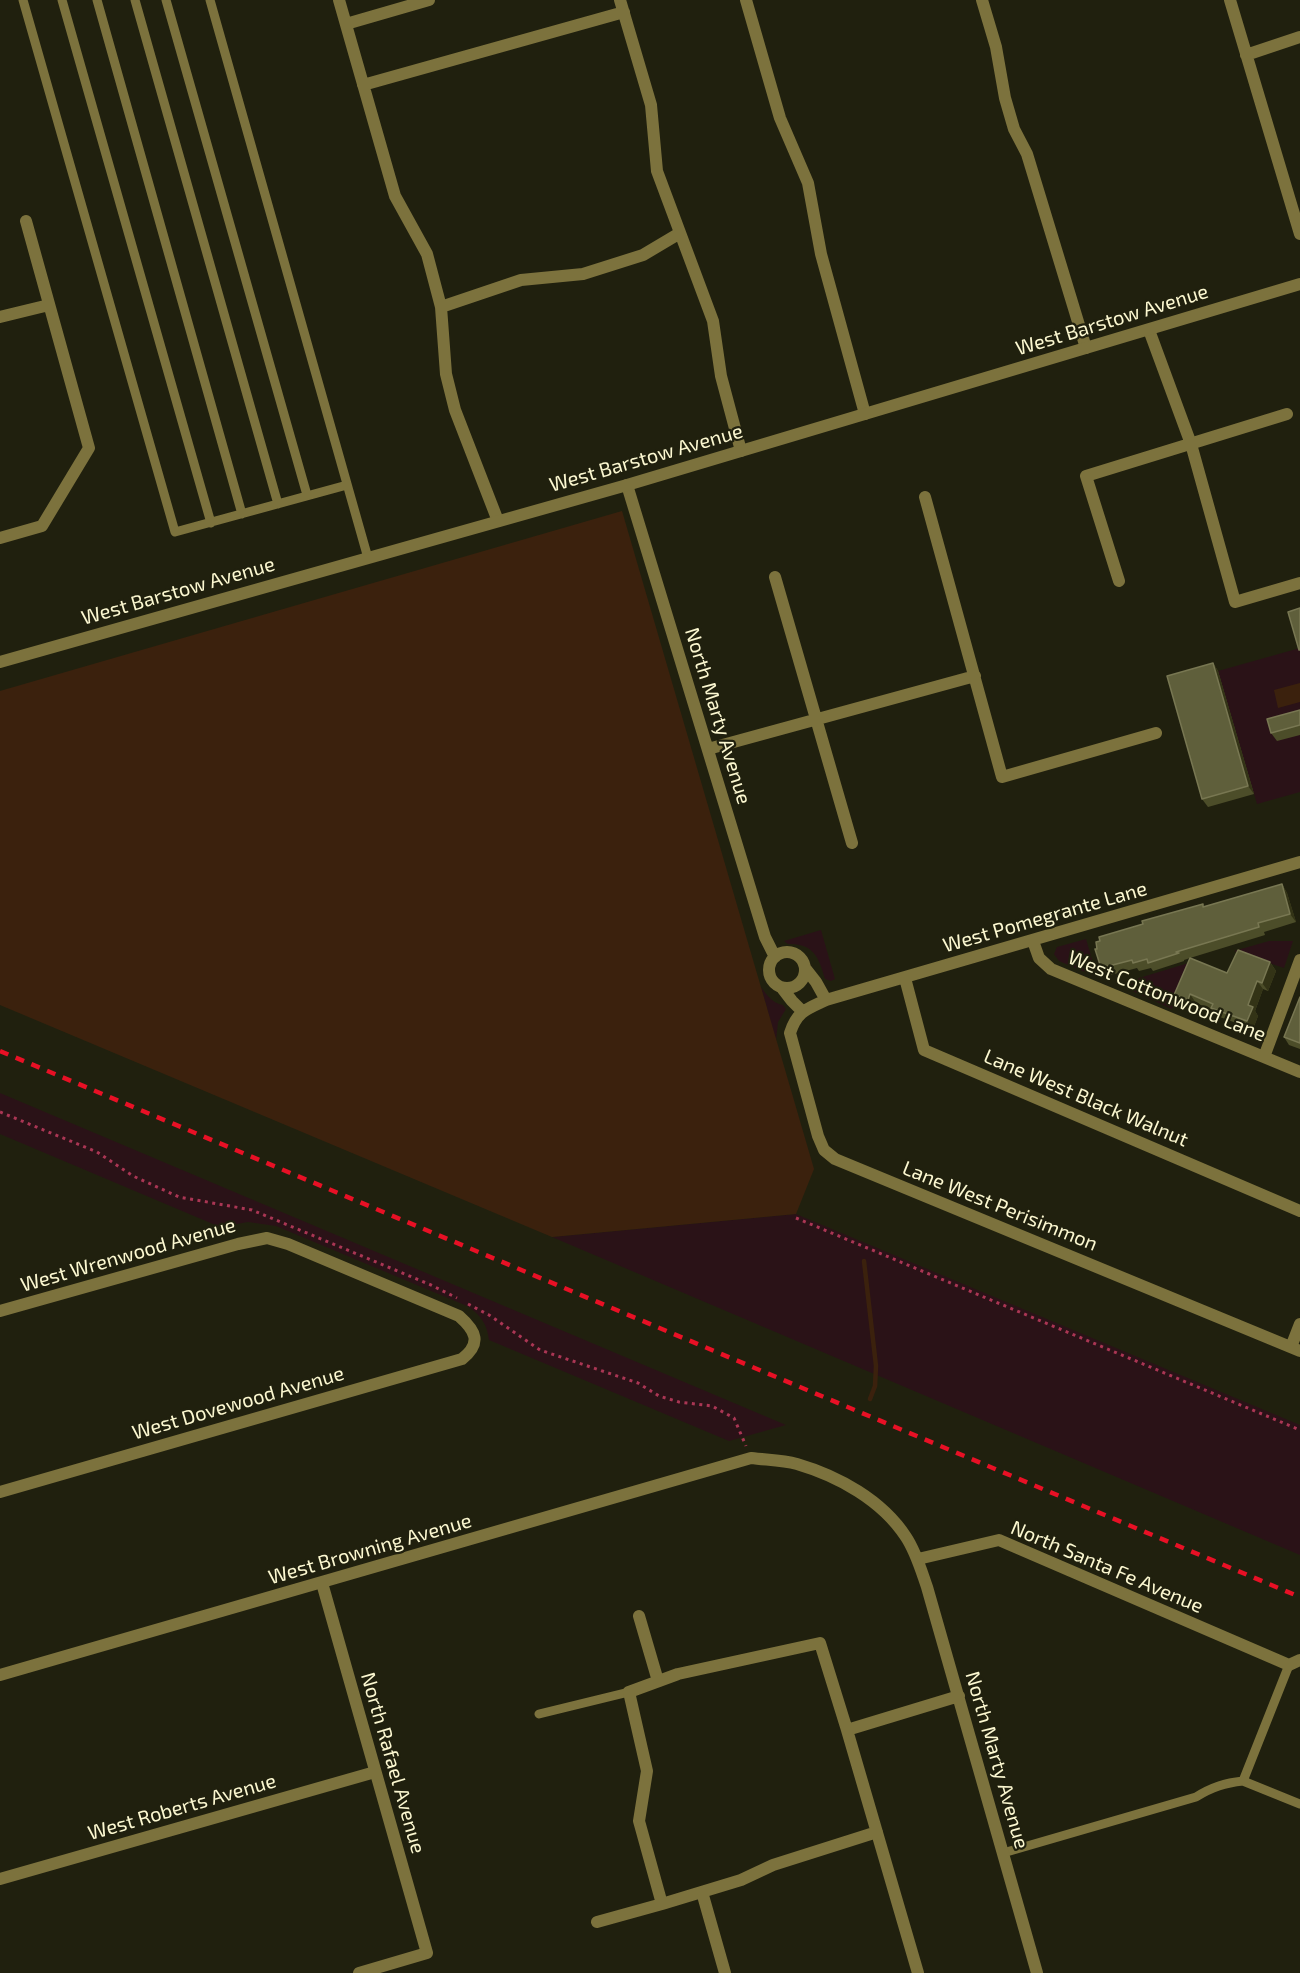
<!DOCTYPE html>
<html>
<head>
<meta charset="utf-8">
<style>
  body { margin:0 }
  canvas { display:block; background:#20200e }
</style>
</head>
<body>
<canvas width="1300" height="1973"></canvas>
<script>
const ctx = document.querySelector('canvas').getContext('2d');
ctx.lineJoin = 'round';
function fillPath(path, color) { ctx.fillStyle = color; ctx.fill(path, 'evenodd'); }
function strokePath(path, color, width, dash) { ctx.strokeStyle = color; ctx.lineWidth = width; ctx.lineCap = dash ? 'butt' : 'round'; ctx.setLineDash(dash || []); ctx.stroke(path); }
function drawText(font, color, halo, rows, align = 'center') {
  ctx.font = font + ' "Exo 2",sans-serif'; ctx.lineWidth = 4.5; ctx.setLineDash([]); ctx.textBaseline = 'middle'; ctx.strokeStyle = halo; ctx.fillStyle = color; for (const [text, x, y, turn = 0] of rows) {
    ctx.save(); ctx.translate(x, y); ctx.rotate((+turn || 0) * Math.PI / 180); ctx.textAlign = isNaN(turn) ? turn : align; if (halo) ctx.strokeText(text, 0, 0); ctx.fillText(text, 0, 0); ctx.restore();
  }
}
fillPath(new Path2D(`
  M 1300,648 L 1300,792 L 1257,804 L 1218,671 Z
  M 821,930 L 835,979 L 831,981 L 825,979 C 819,957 813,943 788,944 L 784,941 Z
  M 1086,939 L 1097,976 L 1097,977 L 1059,961 L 1054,954 L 1057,947 Z
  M 1269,941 L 1293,941 L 1284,968 L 1234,951 Z
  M 1192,962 L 1172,1009 L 1126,988 L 1139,978 Z
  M 761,987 C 767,995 772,1003 783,1005 L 786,1009 L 778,1022 L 776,1041 Z
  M 0,1093 L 786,1425 L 729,1441 L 489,1340 C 487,1324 481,1315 467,1306 L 276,1226 L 248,1222 L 220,1227 L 0,1134 Z
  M 796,1214 L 1300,1425 L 1300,1555 L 552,1237 Z`), '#2a1217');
fillPath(new Path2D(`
  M 622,511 L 814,1169 L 796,1214 L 552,1237 L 0,1005 L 0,691 Z
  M 1300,683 L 1300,702 L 1278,708 L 1274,690 Z`), '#3b210d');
strokePath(new Path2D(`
  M 864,1261 L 876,1366 L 875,1386 L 870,1399`), '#3b210d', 4.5);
strokePath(new Path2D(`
  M 0,1112 L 97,1152 L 133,1176 L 179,1197 L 252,1210 L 431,1285 L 457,1298
  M 796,1218 L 1300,1430
  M 468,1304 L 489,1315 L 540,1350 L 638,1383 L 659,1396 L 679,1402 L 712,1406 L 734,1418 L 746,1446`), '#aa3654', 3, [3, 4.5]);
strokePath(new Path2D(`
  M 23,0 L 175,532 L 347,485
  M 62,0 L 211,523
  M 97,0 L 242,514
  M 135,0 L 278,504
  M 166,0 L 307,495
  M 210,0 L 368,558
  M 539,1714 L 629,1692
  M 1243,1781 L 1300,1804
  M 1003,1853 L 1196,1797 C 1212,1787 1225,1783 1243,1781 L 1289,1665`), '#7c723d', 9);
strokePath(new Path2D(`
  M 339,0 L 395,196 L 427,254 L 441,307 L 446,374 L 455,410 L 498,521
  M 620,0 L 651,105 L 657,171 L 713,321 L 721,376 L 741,451
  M 746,0 L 780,118 L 808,183 L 821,254 L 865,414
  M 982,0 L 996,47 L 1005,98 L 1014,129 L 1027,154 L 1086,348
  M 1230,0 L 1300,234
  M 346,24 L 429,0
  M 1246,55 L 1300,37
  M 363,85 L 624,12
  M 441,307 L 521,280 L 583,274 L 643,255 L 680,233
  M 0,317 L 49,305
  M 1149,330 L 1191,444 L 1235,602 L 1300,583
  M 627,485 L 765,937 L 775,957
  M 925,497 L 1002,777 L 1156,733
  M 0,538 L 42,526 L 89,448 L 26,221
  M 775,577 L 852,843
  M 1119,581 L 1086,476 L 1287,414
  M 708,749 L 975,676
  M 1300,862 L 826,1000 C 807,1009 797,1011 790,1033 L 818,1136 L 824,1150 L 835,1159 L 1300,1351
  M 1033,941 L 1039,958 L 1051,969 L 1300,1072
  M769 970a18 18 0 1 1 36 0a18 18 0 1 1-36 0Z
  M 805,968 L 816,982 L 826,1000
  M 905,978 L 924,1050 L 1300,1211
  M 782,988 L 792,1001 L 802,1011
  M 1264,1057 L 1300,960
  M 0,1311 L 238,1244 L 267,1238 L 288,1244 L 459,1316 C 476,1331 482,1343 462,1359 L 0,1492
  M 1291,1347 L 1300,1324
  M 918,1559 L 999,1540 L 1289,1665 L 1300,1660
  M 322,1583 L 427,1953 L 359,1973
  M 639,1616 L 658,1681
  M 0,1675 L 751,1458 C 766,1460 782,1460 797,1464 C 838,1476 882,1500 906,1537 C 916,1552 921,1570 927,1587 L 1037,1973
  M 847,1730 L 820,1643 L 678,1674 L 629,1692 L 647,1771 L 639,1821 L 662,1904 L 741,1880 L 773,1865 L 877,1832
  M 0,1879 L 375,1772
  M 702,1892 L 725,1973
  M 597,1922 L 662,1904
  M 918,1973 L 847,1730 L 959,1696`), '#7c723d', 12);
strokePath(new Path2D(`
  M 0,662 L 627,485 L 1300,284`), '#7c723d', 12);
strokePath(new Path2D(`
  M 0,1051 L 1300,1597`), '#e81025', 4.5, [9, 8]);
fillPath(new Path2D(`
  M 1213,663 L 1218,671 L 1254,794 L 1208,807 L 1202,799 Z
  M 1300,710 L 1300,735 L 1277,741 L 1271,733 Z
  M 1282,884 L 1287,893 L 1296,922 L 1264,932 L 1265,935 L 1190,958 L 1227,973 L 1270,962 L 1276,971 L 1268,991 L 1263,989 L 1255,1011 L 1258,1016 L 1253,1029 L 1217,1016 L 1213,1010 L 1196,1003 L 1193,1008 L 1179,1003 L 1174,995 L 1190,958 L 1184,960 L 1184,961 L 1153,971 L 1151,968 L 1139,971 L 1137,968 L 1107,976 L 1101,968 L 1143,924 Z
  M 1300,997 L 1300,1049 L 1289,1045 L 1284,1037 Z`), '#4c4d29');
fillPath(new Path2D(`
  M 1213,663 L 1218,671 L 1254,794 L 1248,786 Z
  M 1282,884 L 1287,893 L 1296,922 L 1290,914 Z
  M 1270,962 L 1276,971 L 1268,991 L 1262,983 Z
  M 1257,981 L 1263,989 L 1255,1011 L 1258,1016 L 1253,1029 L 1247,1021 L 1248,1005 Z
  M 1190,994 L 1196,1003 L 1193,1008 L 1188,1000 Z`), '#333316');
const building = new Path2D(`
  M 1300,608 L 1300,650 L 1299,650 L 1288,612 Z
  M 1213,663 L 1248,786 L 1202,799 L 1167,676 Z
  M 1300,710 L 1300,725 L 1271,733 L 1267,719 Z
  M 1282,884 L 1290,914 L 1258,923 L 1259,927 L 1176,952 L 1179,953 L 1148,963 L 1147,959 L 1133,963 L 1132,960 L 1101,968 L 1095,949 L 1097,949 L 1096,942 L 1100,941 L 1099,937 L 1143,924 L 1142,921 L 1203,904 L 1203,907 Z
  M 1238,950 L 1270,962 L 1262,983 L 1257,981 L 1248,1005 L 1253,1007 L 1247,1021 L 1211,1008 L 1213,1004 L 1190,994 L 1188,1000 L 1174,995 L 1190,958 L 1227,973 Z
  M 1300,997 L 1300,1043 L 1284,1037 Z`);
fillPath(building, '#5f5f3b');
strokePath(building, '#787752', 1.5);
drawText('20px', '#fcf8d1', '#20200e', [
  ["West Barstow Avenue",1112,320,-17],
  ["West Barstow Avenue",646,458,-16],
  ["West Barstow Avenue",178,591,-16],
  ["North Marty Avenue",718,716,73],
  ["West Pomegrante Lane",1045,917,-16],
  ["West Cottonwood Lane",1167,996,22],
  ["Lane West Black Walnut",1086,1098,23],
  ["Lane West Perisimmon",1000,1206,22],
  ["West Wrenwood Avenue",128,1255,-16],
  ["West Dovewood Avenue",238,1403,-16],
  ["West Browning Avenue",370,1549,-16],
  ["North Santa Fe Avenue",1107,1567,23],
  ["North Marty Avenue",997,1760,74],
  ["North Rafael Avenue",393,1763,74],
  ["West Roberts Avenue",182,1807,-16]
]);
</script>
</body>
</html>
